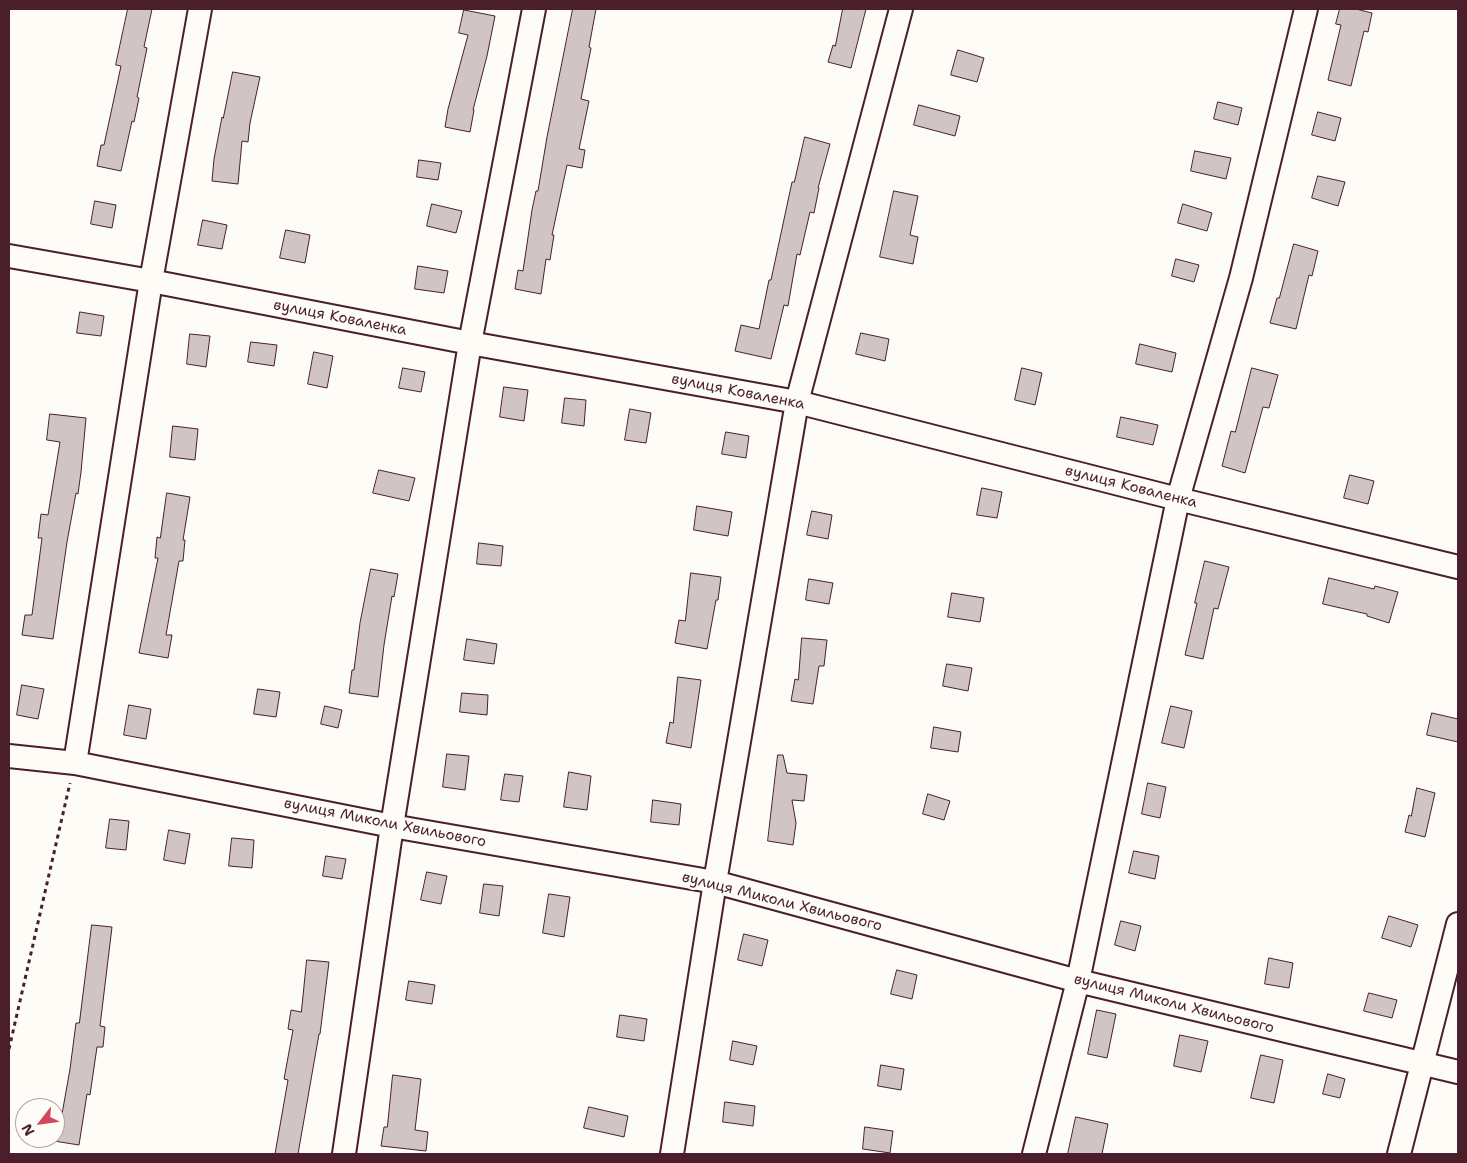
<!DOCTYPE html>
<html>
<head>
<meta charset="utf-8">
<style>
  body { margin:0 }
  #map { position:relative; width:1467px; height:1163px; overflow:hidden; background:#fdfcf7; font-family:"Shantell Sans",sans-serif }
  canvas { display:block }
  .frame { position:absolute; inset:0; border:10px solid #4a1f2b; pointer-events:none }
  .north { position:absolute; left:15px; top:1098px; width:50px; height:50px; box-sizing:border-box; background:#fdfcf7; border:1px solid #b5a4a5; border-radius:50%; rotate:240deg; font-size:14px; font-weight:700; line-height:20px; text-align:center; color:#4a1f2b }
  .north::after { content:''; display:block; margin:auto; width:18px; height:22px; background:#d1495b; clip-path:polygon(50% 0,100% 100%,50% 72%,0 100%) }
</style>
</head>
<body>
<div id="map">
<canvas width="1467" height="1163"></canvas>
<div class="frame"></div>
<div class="north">N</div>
</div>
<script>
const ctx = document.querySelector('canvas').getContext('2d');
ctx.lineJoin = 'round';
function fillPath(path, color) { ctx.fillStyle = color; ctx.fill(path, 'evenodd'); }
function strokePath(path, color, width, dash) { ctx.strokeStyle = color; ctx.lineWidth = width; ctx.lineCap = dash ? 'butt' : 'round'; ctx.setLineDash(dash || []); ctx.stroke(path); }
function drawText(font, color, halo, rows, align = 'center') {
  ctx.font = font + ' "Shantell Sans",sans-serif'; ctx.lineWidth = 4.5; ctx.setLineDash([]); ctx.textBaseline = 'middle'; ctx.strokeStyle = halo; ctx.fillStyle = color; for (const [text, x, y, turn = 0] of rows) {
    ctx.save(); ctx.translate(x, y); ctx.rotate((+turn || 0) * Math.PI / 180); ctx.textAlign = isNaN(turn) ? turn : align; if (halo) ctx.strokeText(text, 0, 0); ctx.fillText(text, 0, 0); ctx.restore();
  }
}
const building = new Path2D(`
  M 128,9 L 152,9 L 144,47 L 147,48 L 137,97 L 139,98 L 134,122 L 132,121 L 121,171 L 97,166 L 101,145 L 104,145 L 121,66 L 116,65 Z
  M 573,9 L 596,9 L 589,47 L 591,48 L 581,99 L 589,101 L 579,149 L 585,150 L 582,168 L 567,165 L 552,235 L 554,235 L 550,260 L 546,259 L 541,294 L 515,289 L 518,270 L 523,271 L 532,210 L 536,191 L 538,191 L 547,137 Z
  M 843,9 L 866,9 L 851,68 L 828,62 L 833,45 L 835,46 Z
  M 1340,9 L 1356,9 L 1372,13 L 1368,32 L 1364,31 L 1351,86 L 1328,80 L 1341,25 L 1336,24 Z
  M 464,10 L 495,16 L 487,56 L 473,110 L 474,110 L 470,132 L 445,127 L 448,109 L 468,35 L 459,33 Z
  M 958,50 L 984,58 L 977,82 L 951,75 Z
  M 233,72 L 260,77 L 250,123 L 248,142 L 242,141 L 238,184 L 212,181 L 214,159 L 222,117 L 223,118 Z
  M 1218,102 L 1242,108 L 1238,125 L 1214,119 Z
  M 919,105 L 960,116 L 955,136 L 914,125 Z
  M 1318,112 L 1341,118 L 1335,141 L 1312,135 Z
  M 805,137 L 830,144 L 818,188 L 819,188 L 814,213 L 810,212 L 800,255 L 797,254 L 788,306 L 784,305 L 771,359 L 735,351 L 741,325 L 759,329 L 769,280 L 771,280 L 792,182 L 794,182 Z
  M 1195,151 L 1231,158 L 1226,179 L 1191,171 Z
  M 419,160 L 441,163 L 438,180 L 417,177 Z
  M 1318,176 L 1345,182 L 1338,206 L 1312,198 Z
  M 894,191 L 918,196 L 910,235 L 918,237 L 913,264 L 880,257 Z
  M 95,201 L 116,205 L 112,228 L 91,224 Z
  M 432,204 L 462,211 L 456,233 L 427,226 Z
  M 1183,204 L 1212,213 L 1207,231 L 1178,223 Z
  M 203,220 L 227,225 L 222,249 L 198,245 Z
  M 286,230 L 310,235 L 305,263 L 280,258 Z
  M 1294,244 L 1318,251 L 1312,276 L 1309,275 L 1296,329 L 1270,323 L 1277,298 L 1279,298 Z
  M 1176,259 L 1199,265 L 1194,282 L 1172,276 Z
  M 418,266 L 448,271 L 444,293 L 415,289 Z
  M 80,312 L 104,316 L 101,336 L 77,333 Z
  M 861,333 L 889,339 L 885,361 L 856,354 Z
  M 190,334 L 210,336 L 206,367 L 187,364 Z
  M 251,342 L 277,345 L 274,366 L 248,362 Z
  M 1140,344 L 1176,353 L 1172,372 L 1136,364 Z
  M 314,352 L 333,356 L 327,388 L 308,384 Z
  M 403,368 L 425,372 L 421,392 L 399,388 Z
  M 1022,368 L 1042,373 L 1035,405 L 1015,400 Z
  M 1252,368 L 1278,375 L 1269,408 L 1263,407 L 1245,473 L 1222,466 L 1231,431 L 1235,432 Z
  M 504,387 L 528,390 L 524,421 L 500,417 Z
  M 565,398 L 586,400 L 584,426 L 562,423 Z
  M 630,409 L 651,413 L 646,443 L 625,440 Z
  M 50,414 L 86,418 L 81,472 L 78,494 L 76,493 L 67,542 L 53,639 L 22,635 L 25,615 L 32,615 L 42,538 L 38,538 L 41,514 L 48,515 L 60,442 L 47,440 Z
  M 1121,417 L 1158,425 L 1153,445 L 1117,437 Z
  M 173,426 L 198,429 L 195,460 L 170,457 Z
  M 726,432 L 749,436 L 746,458 L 722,454 Z
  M 379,470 L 415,478 L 409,501 L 373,493 Z
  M 1350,475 L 1374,481 L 1368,504 L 1344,498 Z
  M 982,488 L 1002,492 L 997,518 L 977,515 Z
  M 167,493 L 190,497 L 183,540 L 185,540 L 183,561 L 179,561 L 166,635 L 172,635 L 168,658 L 139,653 L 158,558 L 155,558 L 157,537 L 160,538 Z
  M 697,506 L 732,512 L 728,536 L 694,530 Z
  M 812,511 L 832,515 L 828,539 L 807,535 Z
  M 479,543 L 503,546 L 501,566 L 477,564 Z
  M 1205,561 L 1229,567 L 1218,609 L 1214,608 L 1203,659 L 1185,655 L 1197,603 L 1195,603 Z
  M 371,569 L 398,574 L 394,597 L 392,596 L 384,645 L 378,697 L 349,693 L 352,670 L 354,670 L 360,623 Z
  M 691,573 L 721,577 L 718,600 L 716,600 L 707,649 L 675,643 L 679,620 L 685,621 Z
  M 1329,578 L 1374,589 L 1375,586 L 1398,592 L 1389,623 L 1367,616 L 1367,614 L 1323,604 Z
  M 809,579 L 833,583 L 829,604 L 806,600 Z
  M 952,593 L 984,598 L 980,622 L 948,617 Z
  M 802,638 L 827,640 L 824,666 L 819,666 L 813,704 L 791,701 L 795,679 L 798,680 Z
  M 467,639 L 497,644 L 494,664 L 464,660 Z
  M 947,664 L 972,668 L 968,691 L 943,686 Z
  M 678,677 L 701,680 L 691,748 L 666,743 L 670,722 L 673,723 Z
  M 22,685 L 44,689 L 38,719 L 17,715 Z
  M 258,689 L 280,692 L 276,717 L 254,714 Z
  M 462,693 L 488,695 L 487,715 L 460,712 Z
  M 129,705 L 151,709 L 146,739 L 124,735 Z
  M 325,706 L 342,710 L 338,728 L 321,724 Z
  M 1171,706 L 1192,711 L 1184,748 L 1162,743 Z
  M 1432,713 L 1458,719 L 1458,742 L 1427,735 Z
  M 934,727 L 961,732 L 958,752 L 931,748 Z
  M 447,754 L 469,756 L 465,790 L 443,787 Z
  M 778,755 L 783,755 L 787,773 L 807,775 L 804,801 L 792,800 L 796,823 L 793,845 L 768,841 Z
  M 569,772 L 591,776 L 587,810 L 564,807 Z
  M 505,774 L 523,776 L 519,802 L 501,800 Z
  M 1148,783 L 1166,787 L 1160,818 L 1142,814 Z
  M 1417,788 L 1435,793 L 1425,837 L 1405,832 L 1409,815 L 1411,816 Z
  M 928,794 L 950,801 L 944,820 L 923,814 Z
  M 653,800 L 681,804 L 679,825 L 651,822 Z
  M 110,819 L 129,821 L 126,850 L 106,848 Z
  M 169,830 L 190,834 L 185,864 L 164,860 Z
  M 232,838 L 254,840 L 252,868 L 229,866 Z
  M 1134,851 L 1159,856 L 1155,879 L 1129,873 Z
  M 326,856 L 346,859 L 342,879 L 323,876 Z
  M 427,872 L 447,876 L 441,904 L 421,900 Z
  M 484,884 L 503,886 L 499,916 L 480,913 Z
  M 549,894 L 570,897 L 564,937 L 543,933 Z
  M 1389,916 L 1418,925 L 1411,947 L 1382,938 Z
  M 1121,921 L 1141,926 L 1135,951 L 1115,945 Z
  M 92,925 L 112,927 L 100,1026 L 105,1027 L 103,1047 L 97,1047 L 90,1095 L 87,1094 L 79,1145 L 54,1141 L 58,1114 L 62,1114 L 70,1069 L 76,1023 L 79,1023 Z
  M 744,934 L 768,940 L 762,966 L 738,960 Z
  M 1269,958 L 1293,963 L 1289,988 L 1265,984 Z
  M 307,960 L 329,962 L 320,1034 L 319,1034 L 298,1154 L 275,1154 L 288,1080 L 284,1079 L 293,1030 L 288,1029 L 291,1010 L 301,1012 Z
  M 897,970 L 917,975 L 912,999 L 891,994 Z
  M 409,981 L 435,985 L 432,1004 L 406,1000 Z
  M 1369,993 L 1397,1000 L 1392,1018 L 1364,1011 Z
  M 1097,1010 L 1116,1014 L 1107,1058 L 1088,1054 Z
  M 620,1015 L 647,1019 L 644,1041 L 617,1037 Z
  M 1180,1035 L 1208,1041 L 1201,1072 L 1174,1066 Z
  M 733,1041 L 757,1046 L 753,1065 L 730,1060 Z
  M 1261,1055 L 1283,1060 L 1274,1103 L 1251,1098 Z
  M 881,1065 L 904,1069 L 901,1090 L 878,1086 Z
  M 1328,1074 L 1345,1079 L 1340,1098 L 1323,1094 Z
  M 393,1075 L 421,1079 L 415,1130 L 428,1132 L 426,1151 L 381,1146 L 384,1127 L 387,1127 Z
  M 725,1102 L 755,1106 L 753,1126 L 723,1122 Z
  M 589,1107 L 628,1116 L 624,1137 L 584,1128 Z
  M 1076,1117 L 1108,1124 L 1102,1154 L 1068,1154 Z
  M 865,1127 L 893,1131 L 890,1153 L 863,1149 Z`);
fillPath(building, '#d0c5c4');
strokePath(building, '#4a1f2b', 1);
const street = new Path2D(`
  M 9,256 L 151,281 L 470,343 L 797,402 L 1178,499 L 1458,567
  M 9,756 L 75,763 L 392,826 L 715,882 L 1078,981 L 1458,1072
  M 75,763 L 151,281 L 200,9
  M 344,1154 L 392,826 L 470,343 L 534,9
  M 672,1154 L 715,882 L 797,402 L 901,9
  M 1034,1154 L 1078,981 L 1178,499 L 1241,278 L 1306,9
  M 1399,1154 L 1458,924`);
strokePath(street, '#4a1f2b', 26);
strokePath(new Path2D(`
  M 9,1049 L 70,783`), '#4a1f2b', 3, [4, 4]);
strokePath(street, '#fdfcf7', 22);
drawText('15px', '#4a1f2b', '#fdfcf7', [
  ["вулиця Коваленка",340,318,11],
  ["вулиця Коваленка",738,392,11],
  ["вулиця Коваленка",1131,487,14],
  ["вулиця Миколи Хвильового",385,823,11],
  ["вулиця Миколи Хвильового",782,902,14],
  ["вулиця Миколи Хвильового",1174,1004,14]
]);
</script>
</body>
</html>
